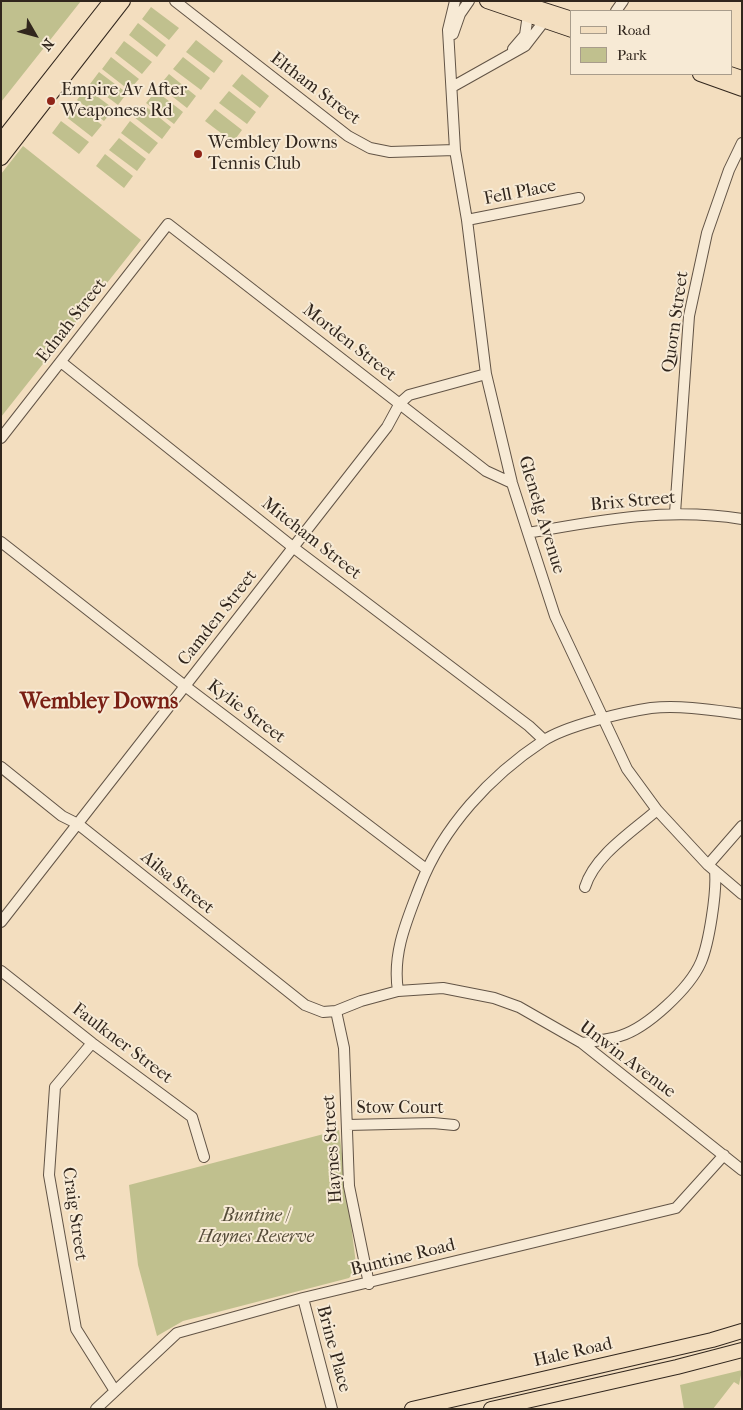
<!DOCTYPE html>
<html>
<head>
<meta charset="utf-8">
<style>
  body { margin:0 }
  #map { position:relative; width:743px; height:1410px; overflow:hidden; background:#f3debf; font-family:"IM FELL French Canon",serif }
  canvas { display:block }
  .frame { position:absolute; inset:0; border:2px solid #31261d; pointer-events:none }
  .legend { position:absolute; left:570px; top:10px; width:162px; height:65px; box-sizing:border-box; background:#f7ead5; border:1px solid #a89c8b; margin:0; padding:6px 9px; list-style:none; font-size:15px; color:#31261d }
  .legend li { display:flex; align-items:center; gap:10px; height:25px }
  .legend b { width:25px; border:1px solid #a89c8b }
  .north { position:absolute; left:10px; top:10px; width:50px; height:50px; -webkit-text-stroke:4px #f7ead5; paint-order:stroke; rotate:128deg; font-size:14px; font-weight:700; line-height:20px; text-align:center; color:#31261d }
  .north::after { content:''; display:block; margin:auto; width:18px; height:22px; background:#31261d; clip-path:polygon(50% 0,100% 100%,50% 72%,0 100%) }
</style>
</head>
<body>
<div id="map">
<canvas width="743" height="1410"></canvas>
<div class="frame"></div>
<ul class="legend">
<li><b style="height:6px;background:#f3debf"></b>Road</li>
<li><b style="height:14px;background:#c0c08e"></b>Park</li>
</ul>
<div class="north">N</div>
</div>
<script>
const ctx = document.querySelector('canvas').getContext('2d');
ctx.lineJoin = 'round';
function fillPath(path, color) { ctx.fillStyle = color; ctx.fill(path, 'evenodd'); }
function strokePath(path, color, width, dash) { ctx.strokeStyle = color; ctx.lineWidth = width; ctx.lineCap = dash ? 'butt' : 'round'; ctx.setLineDash(dash || []); ctx.stroke(path); }
function drawText(font, color, halo, rows, align = 'center') {
  ctx.font = font + ' "IM FELL French Canon",serif'; ctx.lineWidth = 4; ctx.setLineDash([]); ctx.textBaseline = 'middle'; ctx.strokeStyle = halo; ctx.fillStyle = color; for (const [text, x, y, turn = 0] of rows) {
    ctx.save(); ctx.translate(x, y); ctx.rotate((+turn || 0) * Math.PI / 180); ctx.textAlign = isNaN(turn) ? turn : align; if (halo) ctx.strokeText(text, 0, 0); ctx.fillText(text, 0, 0); ctx.restore();
  }
}
fillPath(new Path2D(`
  M 1,1 L 81,1 L 1,102 Z
  M 151,7 L 179,28 L 169,40 L 142,19 Z
  M 138,23 L 166,45 L 157,57 L 129,35 Z
  M 196,40 L 223,61 L 214,73 L 186,52 Z
  M 124,41 L 152,62 L 142,74 L 115,53 Z
  M 111,57 L 139,79 L 129,90 L 102,69 Z
  M 183,57 L 210,78 L 201,90 L 173,69 Z
  M 99,72 L 127,93 L 118,105 L 90,84 Z
  M 169,74 L 196,96 L 187,108 L 159,86 Z
  M 242,74 L 269,96 L 260,108 L 232,86 Z
  M 86,88 L 114,109 L 104,121 L 77,100 Z
  M 156,91 L 183,112 L 174,124 L 146,103 Z
  M 229,91 L 256,112 L 247,124 L 219,103 Z
  M 74,104 L 102,125 L 92,137 L 65,116 Z
  M 144,105 L 171,127 L 162,139 L 134,117 Z
  M 215,109 L 242,130 L 233,142 L 205,121 Z
  M 61,121 L 89,142 L 79,154 L 52,133 Z
  M 130,121 L 158,143 L 149,154 L 121,133 Z
  M 119,138 L 146,159 L 137,171 L 109,150 Z
  M 23,146 L 141,240 L 1,417 L 1,174 Z
  M 105,154 L 133,176 L 124,188 L 96,166 Z
  M 339,1130 L 356,1264 L 354,1272 L 349,1278 L 183,1321 L 157,1336 L 138,1265 L 129,1185 Z
  M 742,1370 L 739,1385 L 734,1382 L 713,1409 L 684,1409 L 680,1385 Z`), '#c0c08e');
const minor = new Path2D(`
  M 175,1 L 348,136 L 370,148 L 390,152 L 455,150
  M 455,1 L 448,30 L 455,150 L 467,220 L 486,374 L 512,483 L 528,533 L 555,616 L 627,769 L 657,810 L 708,865 L 742,894
  M 616,11 L 623,1
  M 453,34 L 460,14 L 469,1
  M 513,49 L 525,35 L 529,8
  M 452,87 L 525,46 L 542,24 L 545,14
  M 467,220 L 579,198
  M 61,362 L 294,548 L 529,726 L 544,740
  M 1,438 L 168,224 L 486,471 L 512,483
  M 675,513 L 689,316 L 707,233 L 729,170 L 742,143
  M 528,533 C 600,520 668,507 742,519
  M 1,542 L 185,686 L 426,869
  M 1,767 L 62,816 L 78,824 L 305,1005 L 323,1012 L 336,1011 L 361,1001 L 398,991 L 443,988 L 494,998 L 519,1007 L 582,1043 L 742,1170
  M 708,865 L 742,826
  M 585,887 C 595,855 632,832 657,810
  M 1,922 L 387,427 L 400,403 L 409,395 L 486,374
  M 1,971 L 92,1043 L 192,1117 L 204,1157
  M 398,991 C 392,953 407,920 420,886 C 443,827 490,776 543,741 C 565,726 624,712 651,708 C 681,705 712,710 742,714
  M 336,1011 L 344,1048 L 349,1186 L 369,1284
  M 92,1043 L 55,1087 L 49,1175 L 76,1329 L 115,1391
  M 582,1043 C 595,1041 608,1040 620,1036 C 647,1028 690,988 701,962 C 709,943 717,892 715,871
  M 347,1125 L 433,1123 L 454,1125
  M 303,1298 L 332,1409
  M 96,1409 L 177,1333 L 303,1298 L 676,1208 L 724,1155`);
const major = new Path2D(`
  M 487,1 L 572,30
  M 516,1 L 572,19
  M 700,74 L 742,89
  M 730,74 L 742,78
  M 1,141 L 111,1
  M 1,158 L 123,1
  M 412,1409 L 712,1340 L 742,1331
  M 491,1409 L 677,1367 L 742,1350`);
strokePath(minor, '#625446', 12);
strokePath(major, '#31261d', 16);
strokePath(minor, '#f7ead5', 10);
strokePath(major, '#f3debf', 14);
for (const [x, y, r, color] of [
  [51,101,5,"#8f2418"],
  [198,154,5,"#8f2418"]
]) { const dot = new Path2D(); dot.arc(x, y, r, 0, 2 * Math.PI); ctx.fillStyle = color; ctx.fill(dot); strokePath(dot, '#f7ead5', 2); }
drawText('18px', '#31261d', '#f7ead5', [
  ["Eltham Street",315,89,37],
  ["Fell Place",520,193,-11],
  ["Ednah Street",72,321,-52],
  ["Quorn Street",676,322,-82],
  ["Morden Street",349,343,38],
  ["Brix Street",633,502,-5],
  ["Glenelg Avenue",541,515,73],
  ["Mitcham Street",311,539,38],
  ["Camden Street",218,618,-52],
  ["Kylie Street",246,712,37],
  ["Ailsa Street",177,883,39],
  ["Faulkner Street",122,1044,37],
  ["Unwin Avenue",627,1060,37],
  ["Stow Court",400,1109],
  ["Haynes Street",333,1149,-94],
  ["Craig Street",74,1214,82],
  ["Buntine Road",403,1258,-14],
  ["Brine Place",333,1349,75],
  ["Hale Road",573,1353,-13]
]);
drawText('18px', '#31261d', '#f7ead5', [
  ["Empire Av After",61,91],
  ["Weaponess Rd",61,112],
  ["Wembley Downs",208,144],
  ["Tennis Club",208,165]
], 'left');
drawText('italic 18px', '#554c39', '#f7ead5', [
  ["Buntine /",256,1217],
  ["Haynes Reserve",256,1238]
]);
drawText('bold 22px', '#7a1f14', '#f7ead5', [
  ["Wembley Downs",99,703]
]);
</script>
</body>
</html>
